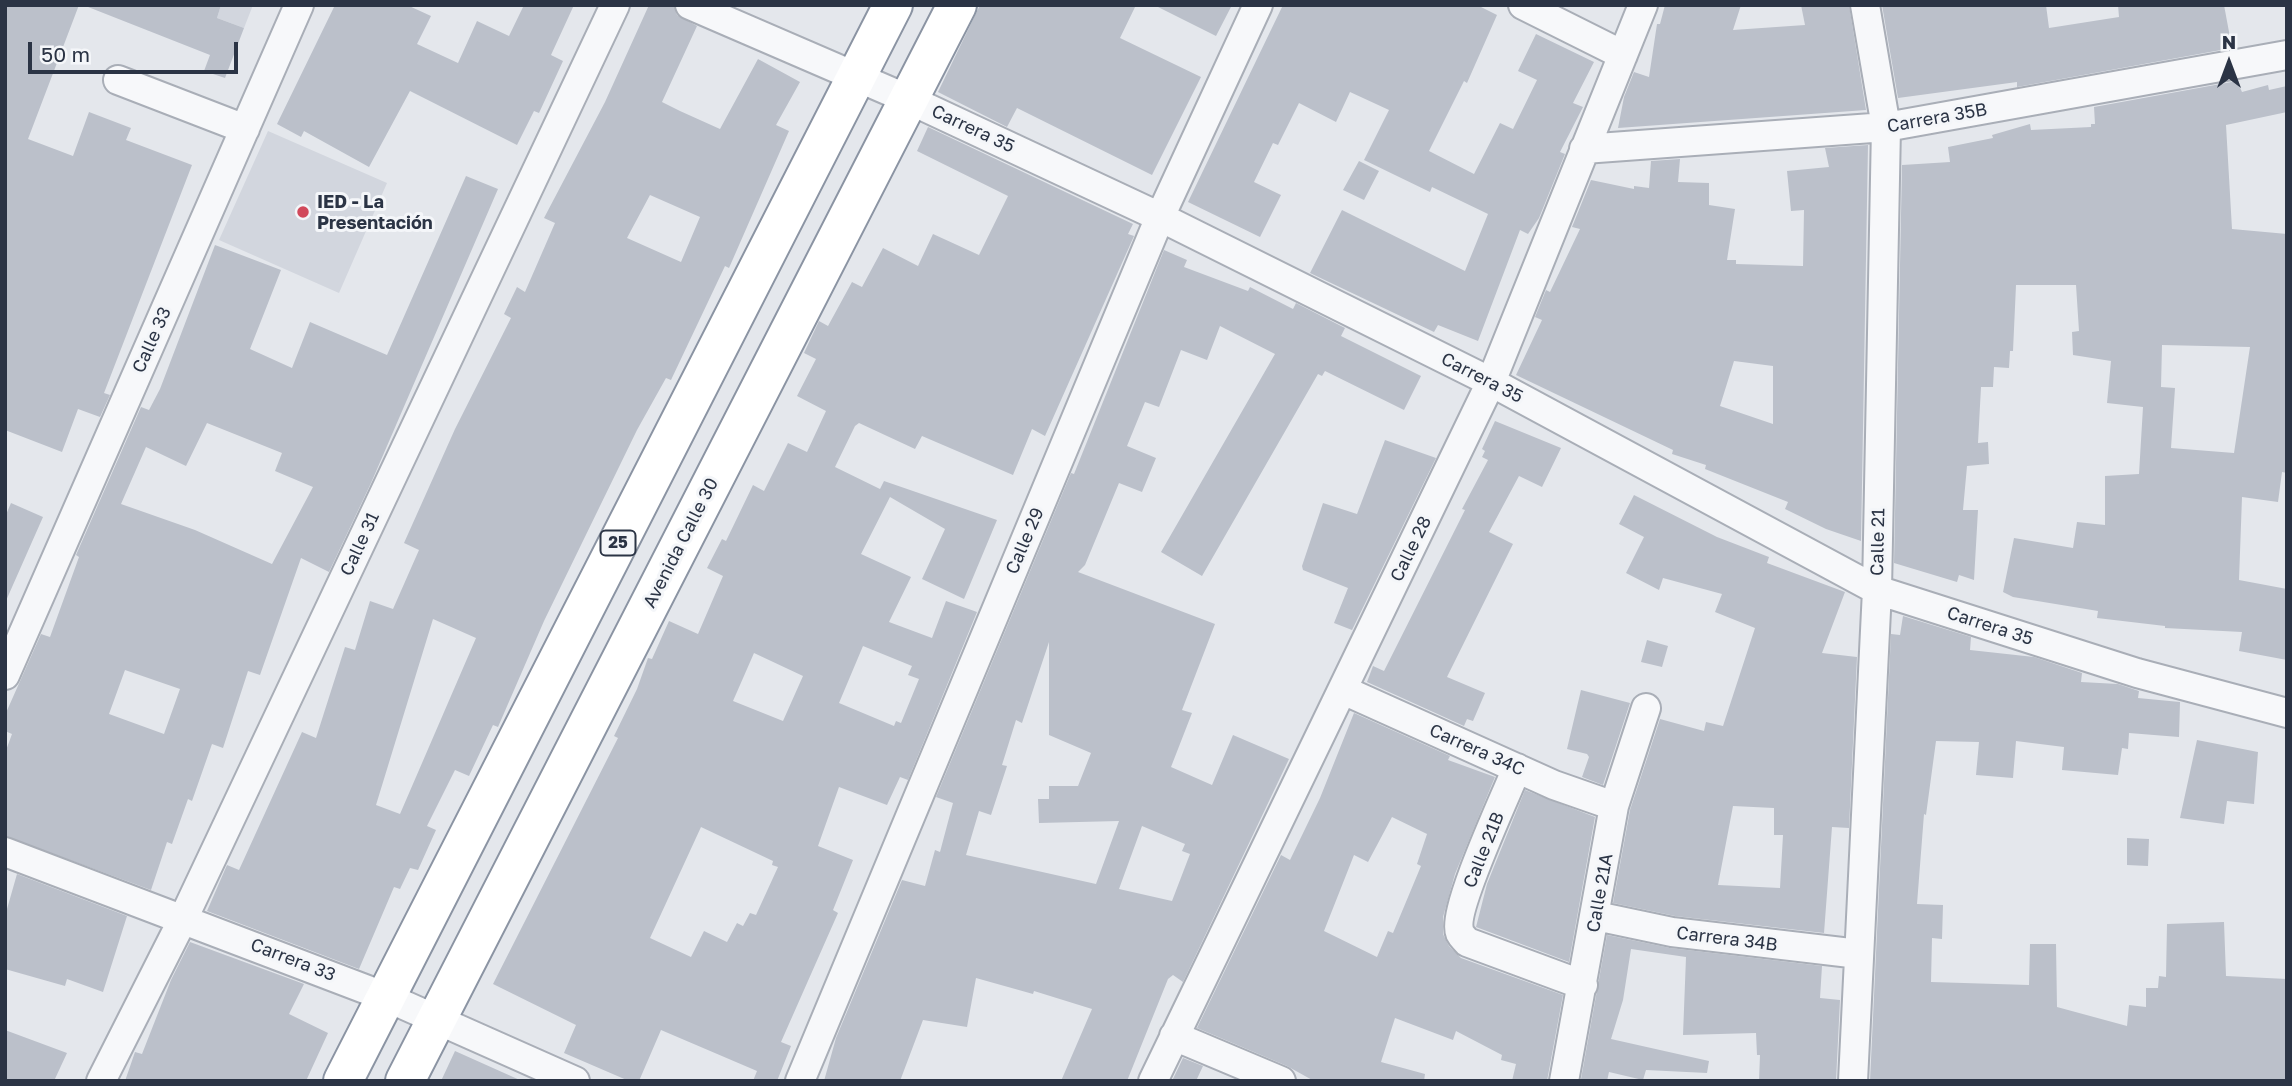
<!DOCTYPE html>
<html>
<head>
<meta charset="utf-8">
<style>
  body { margin:0 }
  #map { position:relative; width:2292px; height:1086px; overflow:hidden; background:#e4e7ec; font-family:"Golos Text",sans-serif }
  canvas { display:block }
  .frame { position:absolute; inset:0; border:7px solid #2b3445; pointer-events:none }
  .north { position:absolute; left:2194px; top:28px; width:70px; height:70px; -webkit-text-stroke:5px #f4f6f9; paint-order:stroke; rotate:0deg; font-size:19px; font-weight:700; line-height:28px; text-align:center; color:#2b3445 }
  .north::after { content:''; display:block; margin:auto; width:24px; height:32px; background:#2b3445; clip-path:polygon(50% 0,100% 100%,50% 72%,0 100%) }
  .scale { position:absolute; left:28px; top:42px; width:210px; height:32px; box-sizing:border-box; border:4px solid #2b3445; border-top:0; padding-left:9px; font-size:21px; line-height:24px; white-space:nowrap; color:#2b3445; -webkit-text-stroke:5px #f4f6f9; paint-order:stroke }
</style>
</head>
<body>
<div id="map">
<canvas width="2292" height="1086"></canvas>
<div class="frame"></div>
<div class="north">N</div>
<div class="scale">50 m</div>
</div>
<script>
const ctx = document.querySelector('canvas').getContext('2d');
ctx.lineJoin = 'round';
function fillPath(path, color) { ctx.fillStyle = color; ctx.fill(path, 'evenodd'); }
function strokePath(path, color, width, dash) { ctx.strokeStyle = color; ctx.lineWidth = width; ctx.lineCap = dash ? 'butt' : 'round'; ctx.setLineDash(dash || []); ctx.stroke(path); }
function drawText(font, color, halo, rows, align = 'center') {
  ctx.font = font + ' "Golos Text",sans-serif'; ctx.lineWidth = 6; ctx.setLineDash([]); ctx.textBaseline = 'middle'; ctx.strokeStyle = halo; ctx.fillStyle = color; for (const [text, x, y, turn = 0] of rows) {
    ctx.save(); ctx.translate(x, y); ctx.rotate((+turn || 0) * Math.PI / 180); ctx.textAlign = isNaN(turn) ? turn : align; if (halo) ctx.strokeText(text, 0, 0); ctx.fillText(text, 0, 0); ctx.restore();
  }
}
fillPath(new Path2D(`
  M 221,5 L 253,5 L 244,28 L 217,18 Z
  M 268,131 L 387,183 L 339,293 L 219,240 Z`), '#d2d6de');
fillPath(new Path2D(`
  M 5,5 L 79,5 L 28,139 L 73,156 L 89,112 L 131,128 L 126,140 L 192,165 L 104,393 L 110,395 L 100,417 L 78,409 L 62,452 L 5,430 Z
  M 83,5 L 221,5 L 217,18 L 244,28 L 225,78 L 204,71 L 210,55 Z
  M 335,5 L 407,5 L 431,16 L 417,44 L 458,63 L 477,21 L 509,36 L 524,5 L 574,5 L 551,55 L 563,61 L 539,113 L 534,111 L 517,145 L 410,91 L 369,167 L 304,131 L 301,137 L 277,124 Z
  M 649,5 L 674,5 L 677,15 L 697,26 L 662,102 L 680,111 L 720,129 L 758,59 L 800,82 L 776,125 L 789,131 L 729,268 L 725,266 L 671,380 L 666,378 L 637,430 L 544,621 L 498,727 L 493,725 L 469,776 L 455,770 L 427,826 L 436,830 L 418,870 L 410,868 L 400,889 L 394,887 L 359,969 L 207,911 L 227,865 L 239,870 L 302,732 L 316,738 L 345,647 L 355,650 L 370,601 L 393,609 L 419,550 L 404,543 L 455,429 L 511,318 L 504,314 L 517,287 L 525,292 L 555,223 L 544,218 L 605,102 ZM 650,195 L 700,217 L 681,262 L 627,238 ZM 433,619 L 476,638 L 400,814 L 376,805 Z
  M 980,5 L 1136,5 L 1120,38 L 1201,77 L 1152,175 L 1017,108 L 1007,127 L 938,92 Z
  M 1154,5 L 1232,5 L 1216,36 Z
  M 1283,5 L 1477,5 L 1497,15 L 1467,83 L 1464,81 L 1429,151 L 1474,174 L 1500,123 L 1513,129 L 1537,80 L 1518,71 L 1536,34 L 1594,62 L 1573,103 L 1583,107 L 1560,152 L 1565,154 L 1539,218 L 1528,234 L 1520,230 L 1478,341 L 1438,325 L 1434,332 L 1310,273 L 1342,210 L 1465,271 L 1488,214 L 1432,187 L 1430,192 L 1364,160 L 1389,110 L 1350,92 L 1336,122 L 1299,103 L 1278,145 L 1273,143 L 1254,182 L 1281,195 L 1260,237 L 1188,202 Z
  M 1665,5 L 1741,5 L 1733,30 L 1805,25 L 1801,5 L 1849,5 L 1866,110 L 1618,128 L 1624,97 L 1634,72 L 1649,77 L 1657,24 L 1660,24 Z
  M 1882,5 L 2046,5 L 2049,28 L 2119,17 L 2118,5 L 2224,5 L 2232,48 L 2017,87 L 2017,82 L 1898,98 Z
  M 2237,81 L 2242,92 L 2268,85 L 2269,90 L 2287,86 L 2287,112 L 2226,125 L 2232,229 L 2287,234 L 2287,473 L 2282,472 L 2278,502 L 2242,497 L 2239,580 L 2287,589 L 2287,660 L 2239,651 L 2242,632 L 2165,628 L 2165,626 L 2097,618 L 2098,611 L 2013,597 L 2003,592 L 2014,538 L 2073,548 L 2077,522 L 2105,525 L 2105,476 L 2139,474 L 2143,407 L 2107,403 L 2111,361 L 2073,355 L 2072,332 L 2079,331 L 2076,285 L 2016,285 L 2013,351 L 2010,351 L 2009,368 L 1994,367 L 1993,387 L 1981,387 L 1978,443 L 1988,442 L 1989,464 L 1967,466 L 1963,510 L 1978,510 L 1974,580 L 1959,575 L 1957,582 L 1894,563 L 1902,165 L 1950,162 L 1948,147 L 1993,138 L 1992,135 L 2030,124 L 2031,130 L 2091,127 L 2091,124 L 2095,124 L 2094,107 ZM 2162,345 L 2250,347 L 2234,453 L 2171,448 L 2175,388 L 2161,387 Z
  M 928,127 L 1133,224 L 1128,234 L 1134,236 L 1045,436 L 1032,429 L 1013,475 L 922,436 L 915,449 L 859,423 L 855,426 L 835,467 L 880,489 L 884,481 L 997,520 L 964,599 L 922,579 L 945,529 L 890,497 L 861,554 L 911,577 L 889,622 L 932,638 L 946,601 L 977,612 L 908,780 L 900,777 L 887,805 L 839,787 L 818,846 L 853,860 L 833,910 L 838,913 L 781,1042 L 791,1046 L 777,1081 L 753,1081 L 757,1071 L 661,1030 L 639,1081 L 629,1081 L 564,1053 L 576,1025 L 493,984 L 618,738 L 614,736 L 637,689 L 648,658 L 652,659 L 669,621 L 698,634 L 723,576 L 707,568 L 722,539 L 726,541 L 753,485 L 764,491 L 788,443 L 807,452 L 826,411 L 797,396 L 816,359 L 804,353 L 819,321 L 828,326 L 852,282 L 862,287 L 883,248 L 918,266 L 933,234 L 979,255 L 1008,196 L 917,151 ZM 863,646 L 912,666 L 908,675 L 919,679 L 901,723 L 896,721 L 894,726 L 839,703 ZM 754,653 L 803,676 L 783,721 L 733,701 ZM 701,827 L 773,861 L 772,865 L 778,867 L 756,915 L 750,913 L 743,926 L 737,923 L 727,942 L 704,931 L 691,957 L 650,938 Z
  M 1868,145 L 1861,541 L 1826,529 L 1785,509 L 1788,502 L 1705,469 L 1706,465 L 1672,454 L 1673,450 L 1516,375 L 1542,320 L 1535,317 L 1546,290 L 1550,292 L 1580,229 L 1572,227 L 1591,180 L 1634,189 L 1634,186 L 1649,188 L 1651,161 L 1680,159 L 1678,182 L 1709,183 L 1709,205 L 1735,209 L 1727,260 L 1736,260 L 1736,264 L 1803,266 L 1804,210 L 1791,211 L 1787,171 L 1829,167 L 1825,148 ZM 1734,361 L 1773,366 L 1773,424 L 1720,406 Z
  M 1359,161 L 1379,171 L 1364,200 L 1343,190 Z
  M 466,176 L 498,189 L 371,483 L 329,572 L 301,558 L 260,675 L 248,671 L 223,748 L 212,744 L 192,801 L 188,799 L 172,844 L 167,842 L 151,890 L 5,836 L 5,753 L 12,734 L 5,731 L 5,715 L 41,634 L 50,637 L 79,557 L 76,555 L 141,407 L 149,410 L 160,389 L 215,245 L 281,270 L 250,349 L 292,368 L 310,322 L 387,355 ZM 207,423 L 282,453 L 275,471 L 313,487 L 272,564 L 195,530 L 121,504 L 146,447 L 186,466 ZM 125,670 L 180,689 L 164,734 L 109,714 Z
  M 1164,250 L 1187,260 L 1184,267 L 1248,291 L 1250,287 L 1293,309 L 1296,303 L 1345,328 L 1341,336 L 1421,376 L 1404,410 L 1325,371 L 1322,376 L 1318,374 L 1202,576 L 1161,552 L 1275,354 L 1220,326 L 1207,360 L 1181,350 L 1159,407 L 1145,402 L 1127,446 L 1156,458 L 1142,492 L 1119,483 L 1085,565 L 1078,572 L 1215,624 L 1182,710 L 1192,713 L 1171,767 L 1212,785 L 1233,735 L 1289,759 L 1183,982 L 1173,975 L 1168,979 L 1127,1081 L 1061,1081 L 1092,1009 L 1034,991 L 1033,994 L 976,978 L 967,1027 L 923,1020 L 900,1081 L 824,1081 L 836,1038 L 902,880 L 925,886 L 935,850 L 940,852 L 953,803 L 936,797 L 1071,473 L 1074,474 ZM 1049,642 L 1049,735 L 1091,753 L 1078,786 L 1049,786 L 1049,799 L 1038,799 L 1039,823 L 1119,821 L 1096,884 L 966,855 L 979,811 L 991,815 L 1007,766 L 1002,765 L 1016,720 L 1022,723 ZM 1142,826 L 1185,844 L 1182,851 L 1190,854 L 1172,901 L 1119,889 Z
  M 1495,421 L 1561,448 L 1542,487 L 1519,476 L 1489,532 L 1513,544 L 1447,677 L 1485,693 L 1473,721 L 1467,719 L 1464,726 L 1367,682 L 1373,666 L 1384,671 L 1465,510 L 1462,509 L 1488,460 L 1482,457 L 1485,451 L 1482,449 Z
  M 1385,440 L 1436,458 L 1352,630 L 1334,623 L 1348,588 L 1303,570 L 1302,566 L 1323,503 L 1357,514 Z
  M 1634,495 L 1717,537 L 1769,557 L 1767,563 L 1845,592 L 1822,653 L 1857,657 L 1849,828 L 1832,827 L 1824,933 L 1675,916 L 1613,903 L 1630,810 L 1660,719 L 1704,731 L 1706,722 L 1723,726 L 1755,628 L 1715,612 L 1722,594 L 1663,578 L 1659,590 L 1626,573 L 1644,537 L 1619,524 ZM 1733,806 L 1774,808 L 1774,835 L 1783,835 L 1780,888 L 1718,885 Z
  M 11,503 L 43,517 L 5,603 L 5,517 Z
  M 1903,616 L 1971,637 L 1970,650 L 2034,657 L 2082,673 L 2081,682 L 2118,684 L 2139,691 L 2138,698 L 2180,702 L 2179,737 L 2129,733 L 2128,749 L 2122,748 L 2118,775 L 2062,770 L 2064,747 L 2016,741 L 2013,778 L 1976,775 L 1979,742 L 1936,741 L 1926,815 L 1924,814 L 1917,904 L 1943,905 L 1942,939 L 1932,938 L 1931,982 L 2029,985 L 2030,944 L 2056,944 L 2057,1007 L 2127,1026 L 2129,1005 L 2146,1007 L 2146,988 L 2158,988 L 2159,976 L 2166,977 L 2167,924 L 2224,922 L 2226,976 L 2287,979 L 2287,1081 L 1870,1081 L 1891,634 L 1900,635 Z
  M 1647,640 L 1668,646 L 1662,667 L 1641,662 Z
  M 1581,690 L 1630,703 L 1603,785 L 1582,777 L 1589,757 L 1587,754 L 1567,749 Z
  M 1354,713 L 1450,756 L 1448,760 L 1495,777 L 1455,874 L 1443,917 L 1443,934 L 1449,946 L 1461,958 L 1563,995 L 1547,1081 L 1512,1081 L 1516,1064 L 1501,1060 L 1502,1055 L 1456,1031 L 1453,1040 L 1395,1018 L 1381,1062 L 1425,1074 L 1424,1081 L 1314,1081 L 1287,1066 L 1197,1028 L 1281,855 L 1290,860 L 1320,798 ZM 1392,817 L 1427,834 L 1417,864 L 1421,866 L 1393,933 L 1388,931 L 1377,957 L 1324,931 L 1354,855 L 1368,862 Z
  M 2197,740 L 2258,752 L 2254,804 L 2227,801 L 2224,824 L 2180,818 Z
  M 1525,790 L 1595,817 L 1569,962 L 1476,927 L 1487,884 Z
  M 2127,838 L 2149,839 L 2148,866 L 2127,865 Z
  M 17,874 L 127,916 L 103,992 L 67,979 L 65,986 L 5,969 L 5,916 Z
  M 1607,935 L 1670,948 L 1822,966 L 1820,998 L 1840,1000 L 1836,1081 L 1759,1081 L 1760,1055 L 1757,1055 L 1756,1033 L 1683,1035 L 1686,957 L 1631,949 L 1623,1000 L 1611,1039 L 1709,1061 L 1707,1073 L 1646,1070 L 1643,1080 L 1609,1072 L 1607,1081 L 1581,1079 Z
  M 190,942 L 304,984 L 289,1014 L 328,1033 L 306,1081 L 125,1081 L 135,1052 L 142,1054 L 171,980 Z
  M 5,1030 L 67,1053 L 54,1081 L 5,1081 Z
  M 455,1051 L 522,1081 L 441,1081 Z
  M 1183,1058 L 1203,1066 L 1196,1081 L 1172,1081 Z`), '#bbc0ca');
const minor = new Path2D(`
  M 690,5 L 910,100 L 1160,217 L 1491,382 L 1877,590 L 2137,673 L 2287,713
  M 1523,5 L 1623,55
  M 118,80 L 245,129
  M 1584,149 L 1886,127 L 2287,55
  M 5,675 L 299,5
  M 1343,690 L 1554,785 L 1614,806
  M 1517,768 C 1506,795 1451,912 1460,933 C 1462,937 1465,939 1467,942 L 1583,985
  M 5,852 L 386,997 L 575,1081
  M 1596,916 L 1672,932 L 1859,954
  M 1174,1036 L 1281,1081
  M 101,1081 L 184,917 L 615,5
  M 800,1081 L 1160,217 L 1258,5
  M 1153,1081 L 1491,382 L 1643,5
  M 1564,1081 L 1614,806 L 1646,708
  M 1853,1081 L 1877,590 L 1886,127 L 1865,5`);
const highway = new Path2D(`
  M 343,1081 L 893,5
  M 405,1081 L 957,5`);
strokePath(minor, '#a9aeb7', 32);
strokePath(highway, '#8b94a3', 42);
strokePath(minor, '#f7f8fa', 28);
strokePath(highway, '#fff', 38);
for (const [x, y, r, color] of [
  [303,212,7,"#d1495b"]
]) { const dot = new Path2D(); dot.arc(x, y, r, 0, 2 * Math.PI); ctx.fillStyle = color; ctx.fill(dot); strokePath(dot, '#f4f6f9', 2.5); }
for (const [x, y, w] of [
  [618,543,35]
]) { const box = new Path2D(); box.roundRect(x - w / 2, y - 12.5, w, 25, 5); ctx.fillStyle = '#f4f6f9'; ctx.fill(box); strokePath(box, '#2b3445', 2); }
drawText('bold 16px', '#2b3445', null, [
  ["25",618,543]
]);
drawText('18px', '#2b3445', '#f4f6f9', [
  ["Carrera 35B",1937,118,-10],
  ["Carrera 35",973,129,25],
  ["Calle 33",152,340,-66],
  ["Carrera 35",1482,378,27],
  ["Calle 29",1025,541,-67],
  ["Calle 21",1878,542,-89],
  ["Avenida Calle 30",681,543,-63],
  ["Calle 31",360,544,-65],
  ["Calle 28",1411,549,-64],
  ["Carrera 35",1990,626,18],
  ["Carrera 34C",1477,750,24],
  ["Calle 21B",1484,850,-68],
  ["Calle 21A",1600,893,-80],
  ["Carrera 34B",1727,939,7],
  ["Carrera 33",293,960,21]
]);
drawText('bold 18px', '#2b3445', '#f4f6f9', [
  ["IED - La",317,202],
  ["Presentación",317,223]
], 'left');
</script>
</body>
</html>
